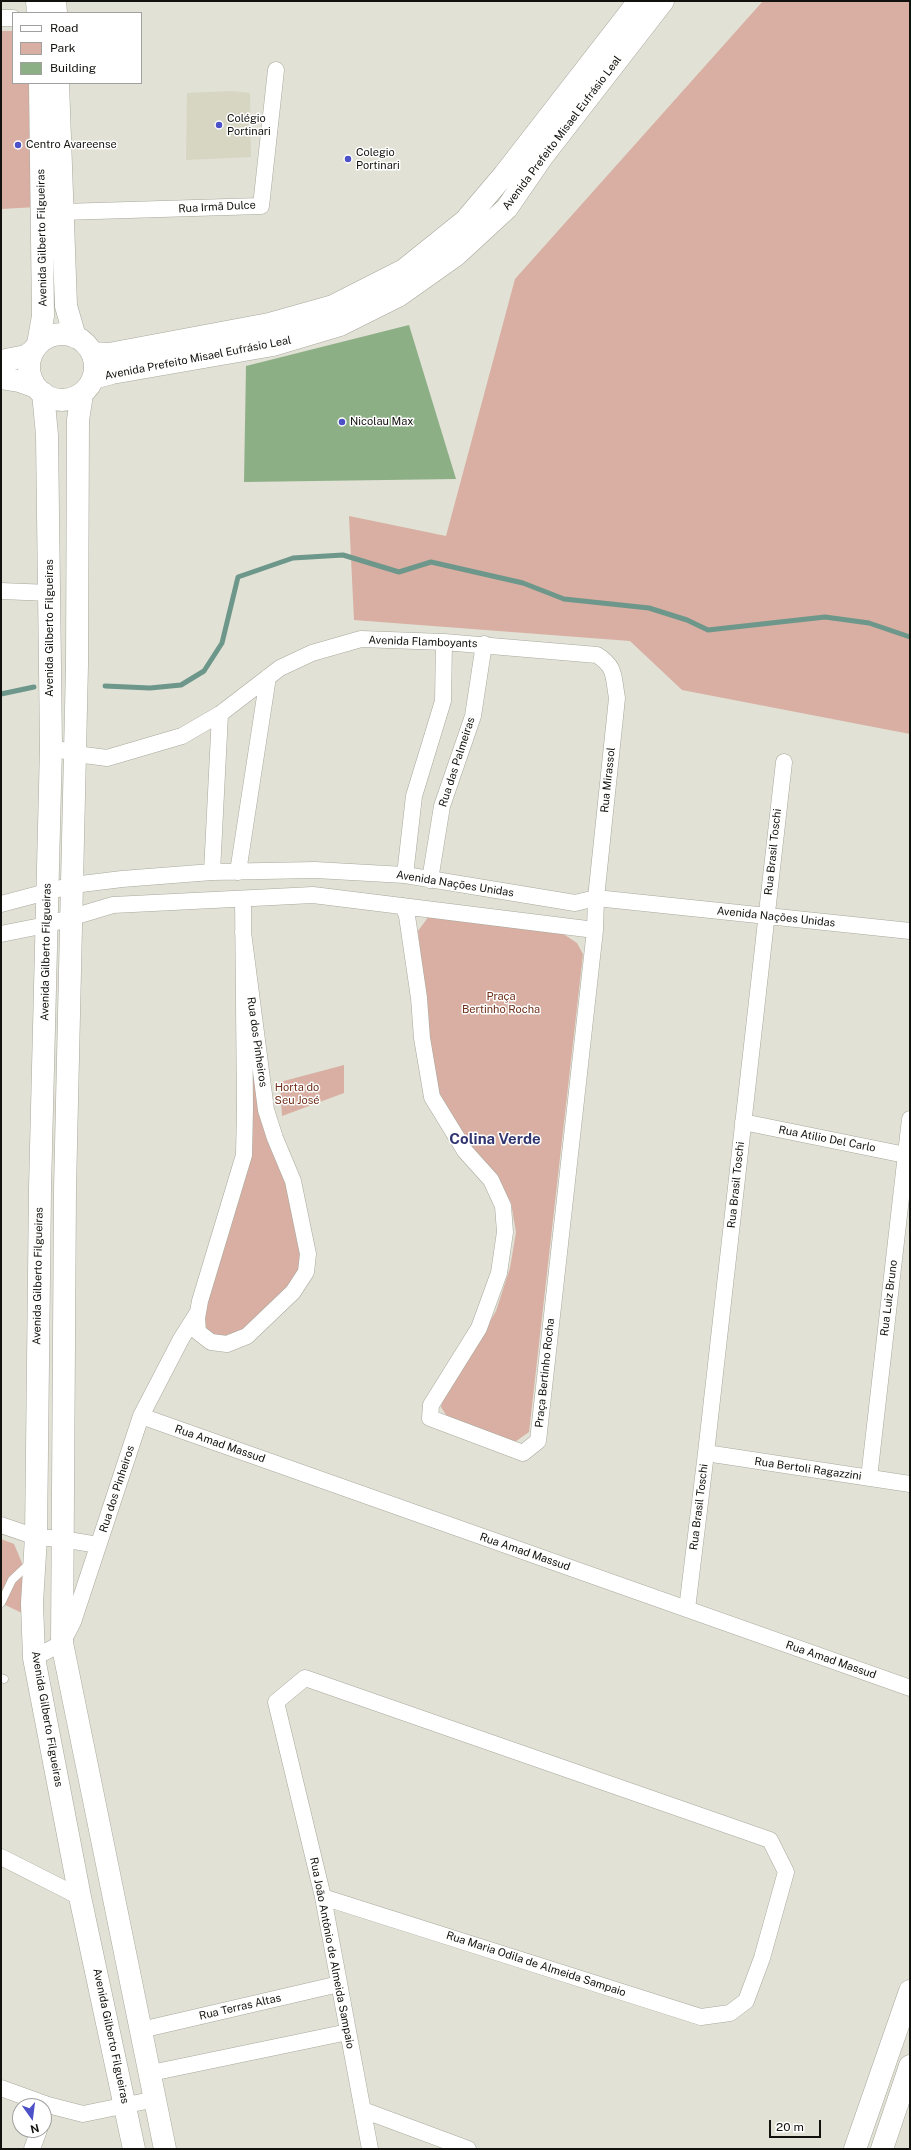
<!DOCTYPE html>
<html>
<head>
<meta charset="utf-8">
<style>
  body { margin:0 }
  #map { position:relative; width:911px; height:2150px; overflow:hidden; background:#e1e1d5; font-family:"Public Sans",sans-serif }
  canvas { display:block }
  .frame { position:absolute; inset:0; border:2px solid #11110d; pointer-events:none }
  .legend { position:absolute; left:12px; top:12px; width:130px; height:72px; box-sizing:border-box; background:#fff; border:1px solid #a0a09e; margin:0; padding:5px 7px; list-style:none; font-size:12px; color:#11110d }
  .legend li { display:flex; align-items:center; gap:8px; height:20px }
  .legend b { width:20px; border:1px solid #a0a09e }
  .north { position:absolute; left:12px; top:2098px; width:40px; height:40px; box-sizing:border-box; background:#fff; border:1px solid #a0a09e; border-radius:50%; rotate:166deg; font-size:11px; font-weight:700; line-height:16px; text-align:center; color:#11110d }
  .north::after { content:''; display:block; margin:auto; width:14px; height:18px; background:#4c51c7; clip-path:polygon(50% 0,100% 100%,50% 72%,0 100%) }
  .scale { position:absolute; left:769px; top:2120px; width:52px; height:18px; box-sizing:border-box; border:2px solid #11110d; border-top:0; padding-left:5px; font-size:12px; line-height:14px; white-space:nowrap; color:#11110d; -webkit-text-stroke:3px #fff; paint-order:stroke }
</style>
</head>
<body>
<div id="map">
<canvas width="911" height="2150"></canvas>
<div class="frame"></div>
<ul class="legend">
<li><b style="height:5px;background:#fff"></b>Road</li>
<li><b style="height:11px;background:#d8afa2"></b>Park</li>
<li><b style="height:11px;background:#8daf86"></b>Building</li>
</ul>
<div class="north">N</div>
<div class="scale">20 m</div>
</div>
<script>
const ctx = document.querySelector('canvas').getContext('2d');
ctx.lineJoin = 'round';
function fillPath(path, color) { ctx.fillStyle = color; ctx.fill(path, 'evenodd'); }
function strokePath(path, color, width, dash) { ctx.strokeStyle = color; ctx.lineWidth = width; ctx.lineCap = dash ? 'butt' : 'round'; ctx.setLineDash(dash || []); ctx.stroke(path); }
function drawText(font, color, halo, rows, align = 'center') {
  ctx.font = font + ' "Public Sans",sans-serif'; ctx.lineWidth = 3; ctx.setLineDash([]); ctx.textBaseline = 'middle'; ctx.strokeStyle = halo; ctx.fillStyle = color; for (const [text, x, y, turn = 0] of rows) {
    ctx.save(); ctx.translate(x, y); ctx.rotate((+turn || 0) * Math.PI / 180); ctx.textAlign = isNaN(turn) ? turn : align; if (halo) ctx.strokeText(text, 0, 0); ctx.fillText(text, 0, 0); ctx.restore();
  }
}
fillPath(new Path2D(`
  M 232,91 L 250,93 L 251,157 L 186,160 L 187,93 Z`), '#d7d6c3');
fillPath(new Path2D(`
  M 763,1 L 910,1 L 910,734 L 682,690 L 630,641 L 354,620 L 349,516 L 446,536 L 515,279 Z
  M 1,31 L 13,31 L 13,83 L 33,83 L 37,207 L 1,209 Z
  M 429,916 L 562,933 L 577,943 L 583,954 L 529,1432 L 515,1442 L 448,1418 L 441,1407 L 446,1389 L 469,1358 L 496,1311 L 510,1268 L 516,1232 L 511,1203 L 497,1176 L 453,1129 L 438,1092 L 424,1034 L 423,978 L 418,931 Z
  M 248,1007 L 304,1254 C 303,1260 303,1267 300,1272 C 289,1292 249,1334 228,1339 C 218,1341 210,1335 202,1330 L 202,1318 L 248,1156 Z
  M 344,1065 L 344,1093 L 282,1116 L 280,1082 Z
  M 1,1539 L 14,1544 L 22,1563 L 22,1613 L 1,1603 Z`), '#d8afa2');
strokePath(new Path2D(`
  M 105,686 L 150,688 L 181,685 L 204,671 L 222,643 L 238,577 L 293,558 L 343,555 L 399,572 L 431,562 L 523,583 L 564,599 L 649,608 L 687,620 L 708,630 L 825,617 L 869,623 L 910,637
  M 1,694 L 34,687`), '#6d978a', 5);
fillPath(new Path2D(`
  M 409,325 L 456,479 L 244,482 L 246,366 Z`), '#8daf86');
const lane = new Path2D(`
  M 1,1603 L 12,1580 L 30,1563
  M 1,1678 L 4,1679`);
const street = new Path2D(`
  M 1,18 L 13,18
  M 62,212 L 261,206 L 276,70
  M 1,591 L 50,593
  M 51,747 L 76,754 L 107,758 L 182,736 L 220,714 L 280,668 L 312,653 L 361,639 L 444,642 L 597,655 C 616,667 613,676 617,698 L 596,898 L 595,930 L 538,1441 L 523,1453 L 430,1418 L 431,1405 L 479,1328 L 499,1273 L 505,1232 L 503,1206 L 491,1180 L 465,1151 L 432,1097 L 422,1038 L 419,998 L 407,916 L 403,906
  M 212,872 L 220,714
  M 238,872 L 268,677
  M 405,875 L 414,796 L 443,701 L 444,642
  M 430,880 L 442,806 L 473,716 L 484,644
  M 1,904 L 73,885 L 122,879 L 212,872 L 315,870 L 405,875 L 575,903 L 596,898 L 910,931
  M 243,932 L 266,1110 L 275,1138 L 293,1181 L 308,1254 L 306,1272 L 293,1292 L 247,1336 L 227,1344 L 211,1342 L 198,1332 L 197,1318 L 200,1301 L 244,1155 L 245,1108 L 243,899
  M 1,934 L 46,925 L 113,905 L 313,895 L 595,930
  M 743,1122 L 910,1156
  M 141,1416 L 910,1688
  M 706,1453 L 910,1484
  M 869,1478 L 910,1119
  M 1,1525 L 36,1537 L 62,1539 L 98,1545
  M 687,1609 L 706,1453 L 784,762
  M 34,1658 L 62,1643 L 73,1622 L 141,1416 L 181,1339 L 198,1312
  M 1,1857 L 80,1897
  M 323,1897 L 701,2017 L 730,2013 L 746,2001 L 762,1958 L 786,1872 L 770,1840 L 305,1678 L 276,1702 L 323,1897 L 370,2149
  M 141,2030 L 339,1984
  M 151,2073 L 348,2032
  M 1,2088 L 48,2105 L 83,2114 L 156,2099
  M 363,2110 L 468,2149
  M 32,2149 L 39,2130`);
const secondary = new Path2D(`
  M 37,1 L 38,13
  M 55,1 L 56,13
  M 58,83 L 66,306 L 75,337
  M29 367a33 33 0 1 1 66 0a33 33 0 1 1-66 0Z
  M 38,344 L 43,316 L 40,83
  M 92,353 L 109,354 L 269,324 L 333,306 L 404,270 L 465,221 L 504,175 L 639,1
  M 1,361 L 26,356 L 33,351
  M 1,378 L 19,381 L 36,387
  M 93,378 L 112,373 L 273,345 L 340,325 L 398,296 L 456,255 L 507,208 L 542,157 L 663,1
  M 43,393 L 47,435 L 51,747 L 40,1188 L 36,1537 L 32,1603 L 34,1658 L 80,1897 L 134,2149
  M 82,394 L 78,420 L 77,665 L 65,1189 L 62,1643 L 165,2149`);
const highway = new Path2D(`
  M 855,2149 L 910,1991
  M 882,2149 L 910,2066`);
strokePath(lane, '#a8a89d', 9);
strokePath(street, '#a8a89d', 17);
strokePath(secondary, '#a8a89d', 23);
strokePath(highway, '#a8a89d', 23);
strokePath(lane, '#fff', 8);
strokePath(street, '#fff', 16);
strokePath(secondary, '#fff', 22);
strokePath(highway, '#fff', 22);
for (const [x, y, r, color] of [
  [219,125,4,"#4c51c7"],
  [18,145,4,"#4c51c7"],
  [348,159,4,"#4c51c7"],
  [342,422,4,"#4c51c7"]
]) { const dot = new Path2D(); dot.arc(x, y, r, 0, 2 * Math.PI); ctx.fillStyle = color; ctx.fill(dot); strokePath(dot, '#fff', 1.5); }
drawText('11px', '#11110d', '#fff', [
  ["Colégio",227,119],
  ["Portinari",227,132],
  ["Centro Avareense",26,145],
  ["Colegio",356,153],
  ["Portinari",356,166],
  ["Nicolau Max",350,422]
], 'left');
drawText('11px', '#11110d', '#fff', [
  ["Avenida Prefeito Misael Eufrásio Leal",562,133,-53],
  ["Rua Irmã Dulce",217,207,-3],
  ["Avenida Gilberto Filgueiras",42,238,-91],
  ["Avenida Prefeito Misael Eufrásio Leal",198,358,-11],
  ["Avenida Gilberto Filgueiras",50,628,-90],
  ["Avenida Flamboyants",423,642,2],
  ["Rua das Palmeiras",457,762,-72],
  ["Rua Mirassol",608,780,-84],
  ["Rua Brasil Toschi",773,852,-84],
  ["Avenida Nações Unidas",455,884,9],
  ["Avenida Nações Unidas",776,917,6],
  ["Avenida Gilberto Filgueiras",46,952,-89],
  ["Rua dos Pinheiros",257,1042,82],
  ["Rua Atilio Del Carlo",827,1139,11],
  ["Rua Brasil Toschi",736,1185,-84],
  ["Avenida Gilberto Filgueiras",38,1276,-89],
  ["Rua Luiz Bruno",889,1298,-83],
  ["Praça Bertinho Rocha",545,1373,-84],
  ["Rua Amad Massud",220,1444,19],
  ["Rua Bertoli Ragazzini",808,1469,8],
  ["Rua dos Pinheiros",117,1489,-72],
  ["Rua Brasil Toschi",699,1507,-83],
  ["Rua Amad Massud",525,1552,19],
  ["Rua Amad Massud",831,1660,19],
  ["Avenida Gilberto Filgueiras",47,1719,80],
  ["Rua João Antônio de Almeida Sampaio",332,1953,79],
  ["Rua Maria Odila de Almeida Sampaio",536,1964,18],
  ["Rua Terras Altas",240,2007,-13],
  ["Avenida Gilberto Filgueiras",111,2036,78]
]);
drawText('11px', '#6d2c16', '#fff', [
  ["Praça",501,997],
  ["Bertinho Rocha",501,1010],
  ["Horta do",297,1088],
  ["Seu José",297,1101]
]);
drawText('bold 15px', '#303570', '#fff', [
  ["Colina Verde",495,1139]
]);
</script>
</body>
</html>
